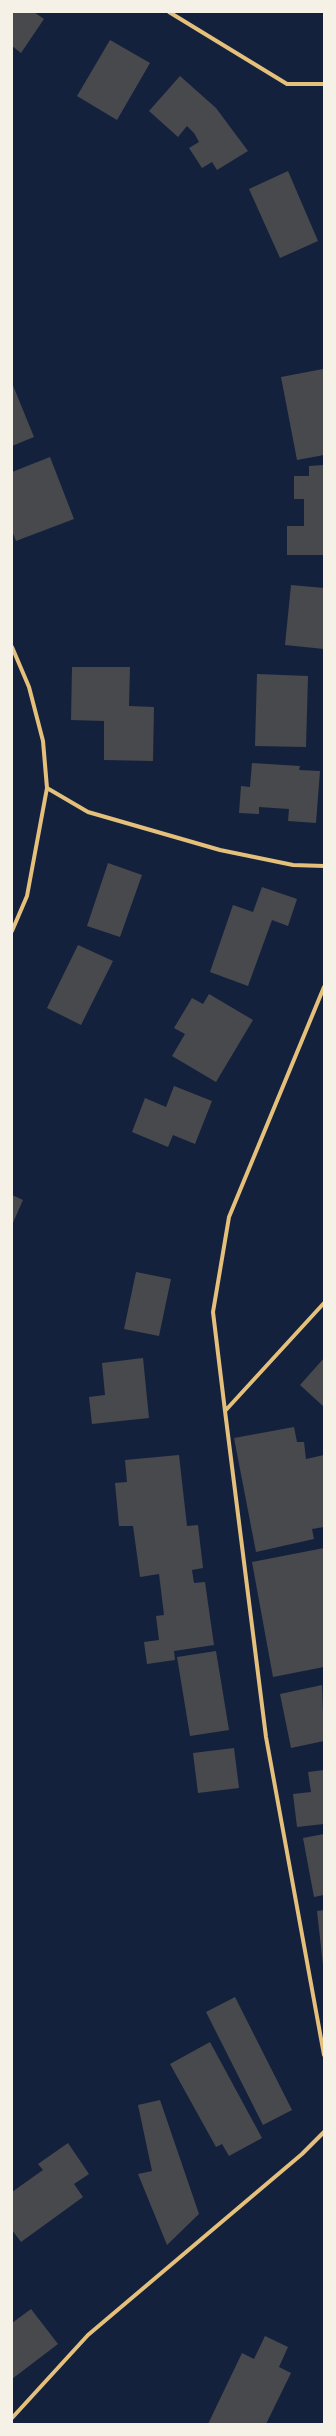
<!DOCTYPE html>
<html>
<head>
<meta charset="utf-8">
<style>
  body { margin:0 }
  #map { position:relative; width:336px; height:2436px; overflow:hidden; background:#14213d; font-family:Ubuntu,sans-serif }
  canvas { display:block }
  .frame { position:absolute; inset:0; border:13px solid #f6f1e7; pointer-events:none }
</style>
</head>
<body>
<div id="map">
<canvas width="336" height="2436"></canvas>
<div class="frame"></div>
</div>
<script>
const ctx = document.querySelector('canvas').getContext('2d');
ctx.lineJoin = 'round';
function fillPath(path, color) { ctx.fillStyle = color; ctx.fill(path, 'evenodd'); }
function strokePath(path, color, width, dash) { ctx.strokeStyle = color; ctx.lineWidth = width; ctx.lineCap = dash ? 'butt' : 'round'; ctx.setLineDash(dash || []); ctx.stroke(path); }
fillPath(new Path2D(`
  M 12,12 L 34,12 L 44,19 L 21,53 L 12,46 Z
  M 110,40 L 150,63 L 117,120 L 77,96 Z
  M 180,76 L 216,108 L 248,151 L 217,170 L 212,162 L 202,168 L 189,148 L 199,142 L 194,133 L 187,126 L 178,137 L 149,111 Z
  M 288,171 L 318,241 L 280,258 L 249,189 Z
  M 323,369 L 324,455 L 297,460 L 281,377 Z
  M 12,383 L 34,437 L 12,446 Z
  M 50,457 L 74,519 L 16,541 L 12,531 L 12,472 Z
  M 324,465 L 324,555 L 287,555 L 287,526 L 304,526 L 304,499 L 294,499 L 294,476 L 309,476 L 309,466 Z
  M 291,585 L 324,588 L 324,649 L 285,645 Z
  M 72,667 L 130,667 L 129,706 L 154,707 L 153,761 L 104,760 L 104,721 L 71,720 Z
  M 257,674 L 308,676 L 306,747 L 255,746 Z
  M 252,763 L 300,766 L 299,770 L 320,771 L 316,823 L 288,821 L 289,809 L 259,807 L 259,814 L 239,813 L 241,786 L 250,787 Z
  M 108,863 L 142,875 L 120,937 L 87,926 Z
  M 262,887 L 297,899 L 288,926 L 272,920 L 248,986 L 210,972 L 233,905 L 253,912 Z
  M 78,945 L 113,961 L 81,1025 L 47,1008 Z
  M 209,994 L 253,1020 L 216,1082 L 172,1056 L 185,1034 L 174,1028 L 192,998 L 203,1004 Z
  M 174,1086 L 212,1101 L 195,1144 L 173,1135 L 168,1147 L 132,1132 L 145,1098 L 166,1107 Z
  M 12,1195 L 23,1200 L 12,1225 Z
  M 136,1272 L 171,1279 L 159,1336 L 124,1329 Z
  M 143,1358 L 149,1418 L 92,1424 L 89,1397 L 105,1395 L 102,1363 Z
  M 324,1358 L 324,1407 L 300,1385 Z
  M 294,1427 L 297,1442 L 304,1442 L 306,1459 L 324,1455 L 324,1527 L 312,1529 L 314,1539 L 256,1552 L 234,1438 Z
  M 179,1455 L 187,1526 L 198,1525 L 203,1568 L 192,1570 L 194,1583 L 205,1582 L 214,1645 L 174,1651 L 175,1660 L 147,1664 L 144,1642 L 159,1640 L 156,1616 L 164,1615 L 159,1574 L 140,1577 L 133,1526 L 119,1526 L 115,1483 L 127,1482 L 125,1460 Z
  M 324,1548 L 324,1667 L 273,1677 L 252,1562 Z
  M 216,1651 L 229,1730 L 190,1736 L 177,1657 Z
  M 322,1685 L 324,1741 L 291,1748 L 280,1694 Z
  M 234,1748 L 239,1788 L 198,1793 L 193,1753 Z
  M 324,1770 L 324,1824 L 297,1827 L 293,1794 L 311,1792 L 308,1772 Z
  M 324,1834 L 324,1895 L 314,1897 L 303,1838 Z
  M 324,1910 L 324,1965 L 323,1965 L 317,1911 Z
  M 235,1997 L 292,2110 L 263,2125 L 206,2012 Z
  M 210,2042 L 262,2138 L 229,2156 L 222,2144 L 216,2147 L 170,2064 Z
  M 160,2100 L 199,2214 L 167,2245 L 138,2174 L 152,2171 L 138,2105 Z
  M 68,2143 L 89,2174 L 74,2184 L 83,2197 L 21,2242 L 12,2230 L 12,2192 L 43,2170 L 38,2164 Z
  M 31,2309 L 58,2344 L 12,2379 L 12,2323 Z
  M 265,2336 L 288,2347 L 279,2367 L 291,2373 L 266,2424 L 208,2424 L 242,2353 L 254,2359 Z`), '#48494c');
strokePath(new Path2D(`
  M 169,12 L 287,84 L 324,84
  M 12,647 L 29,687 L 43,741 L 47,788 L 88,812 L 220,850 L 293,865 L 324,866
  M 12,931 L 27,896 L 47,788
  M 324,1303 L 225,1411 L 266,1737 L 324,2055
  M 225,1411 L 213,1312 L 229,1217 L 324,987
  M 12,2418 L 88,2335 L 302,2154 L 324,2132`), '#e5c07b', 4);
</script>
</body>
</html>
